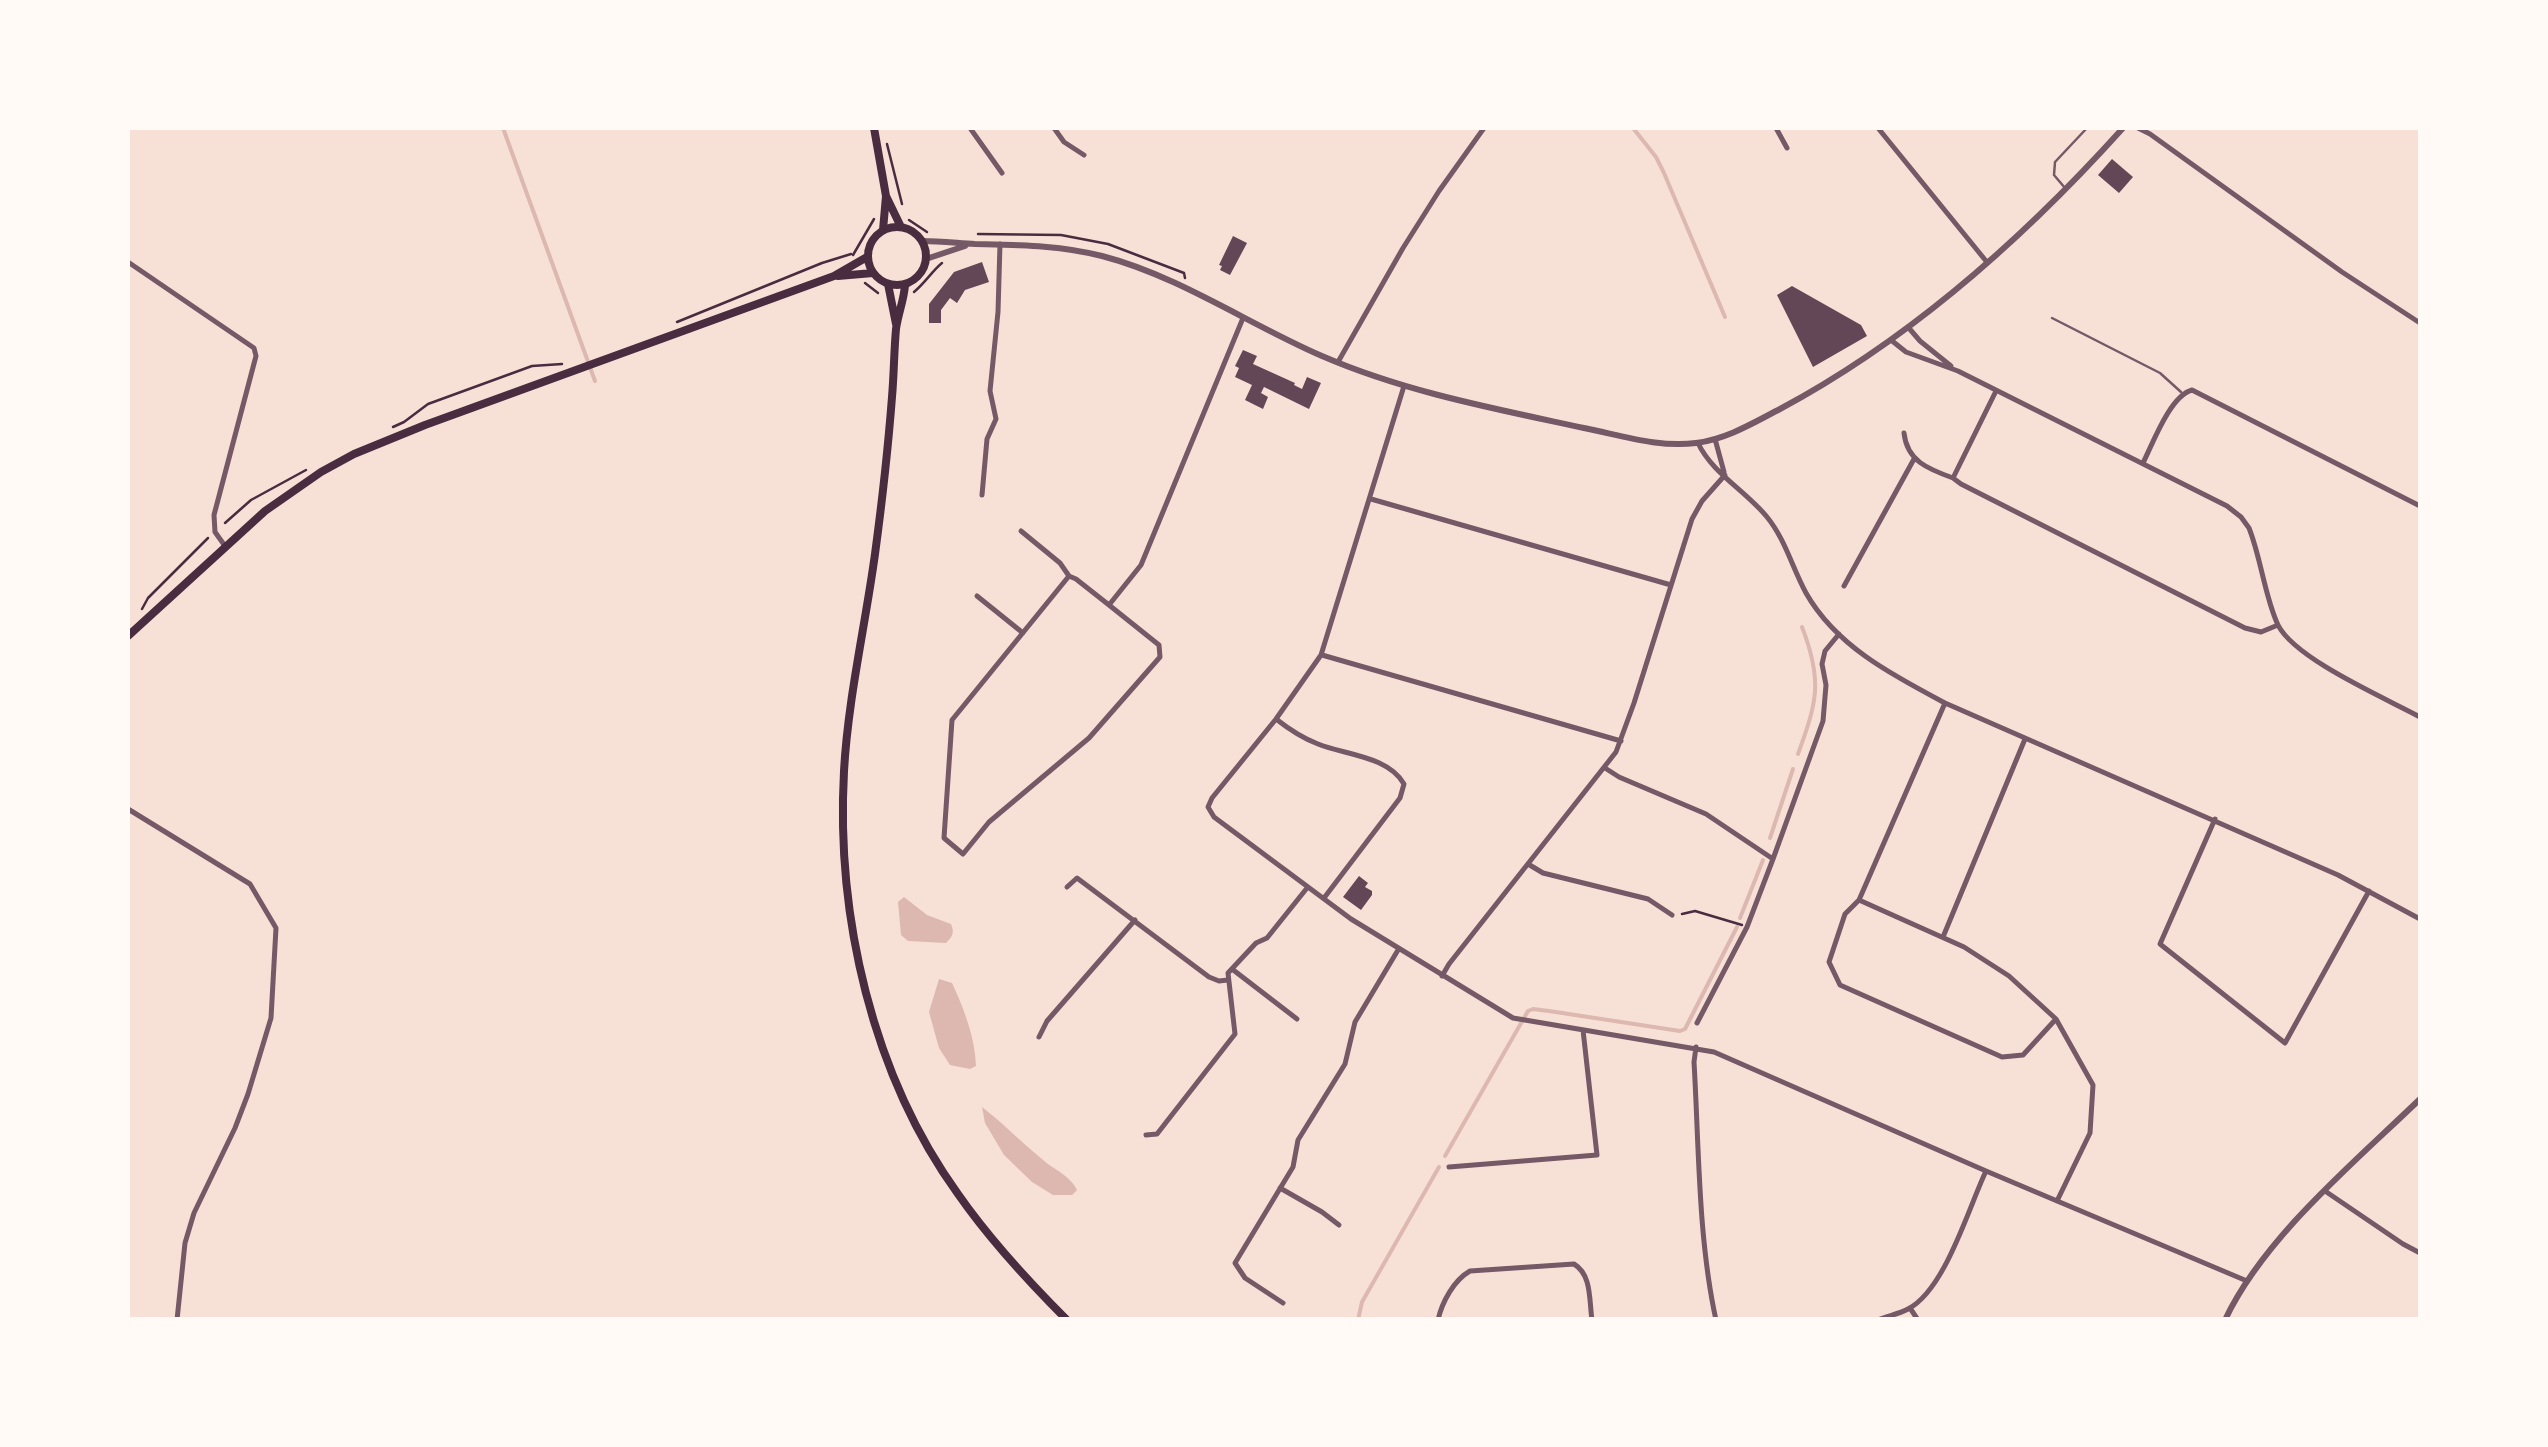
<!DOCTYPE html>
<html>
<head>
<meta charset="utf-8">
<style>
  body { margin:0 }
  #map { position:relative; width:2548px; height:1447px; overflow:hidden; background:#f7e1d7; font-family:"Golos Text",sans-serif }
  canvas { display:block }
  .frame { position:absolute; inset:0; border:130px solid #fffaf5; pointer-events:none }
</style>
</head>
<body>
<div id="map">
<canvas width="2548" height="1447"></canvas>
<div class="frame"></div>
</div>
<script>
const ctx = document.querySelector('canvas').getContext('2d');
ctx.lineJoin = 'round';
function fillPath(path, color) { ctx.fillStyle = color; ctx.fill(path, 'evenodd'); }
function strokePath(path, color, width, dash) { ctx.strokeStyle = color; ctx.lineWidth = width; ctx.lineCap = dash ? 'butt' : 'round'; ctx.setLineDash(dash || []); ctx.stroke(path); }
fillPath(new Path2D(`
  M 904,897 L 927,915 L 951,924 C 955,933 952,937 946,943 L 908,941 L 901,935 L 898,902 Z
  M 939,979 L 952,983 C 964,1009 975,1037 976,1066 L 970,1069 L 950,1065 L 939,1048 L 929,1012 Z
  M 982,1107 C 1003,1123 1021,1142 1042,1159 C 1054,1170 1070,1175 1077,1190 L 1072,1195 L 1053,1195 L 1032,1182 L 1004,1155 L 985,1123 Z`), '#dcb8b0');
strokePath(new Path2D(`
  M 503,128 L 595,381
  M 1633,128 L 1656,157 L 1664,173 L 1725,317
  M 1798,754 C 1817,702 1823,681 1802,627
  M 1770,838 L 1793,769
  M 1740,918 L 1763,860
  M 1445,1156 L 1528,1011 L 1533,1009 L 1549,1011 L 1680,1031 L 1685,1029 L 1737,927
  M 1358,1320 L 1362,1302 L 1439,1167`), '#dcb8b0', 4);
fillPath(new Path2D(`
  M 2112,159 L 2133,177 L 2119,193 L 2098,175 Z
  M 1233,236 L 1247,243 L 1230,275 L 1220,270 L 1222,266 L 1219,265 Z
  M 982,262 L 989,282 L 965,290 L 957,303 L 950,298 L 941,310 L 941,323 L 929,323 L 929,304 L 954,272 Z
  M 1792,286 L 1861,325 L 1867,336 L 1813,367 L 1777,295 Z
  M 1243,350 L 1257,356 L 1253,364 L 1295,383 L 1294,385 L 1302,389 L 1307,377 L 1321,383 L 1309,409 L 1264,387 L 1261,393 L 1268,397 L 1263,409 L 1245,400 L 1252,385 L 1235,377 L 1239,368 L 1235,366 Z
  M 1359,876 L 1368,883 L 1365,887 L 1372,891 L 1372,895 L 1361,910 L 1343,897 Z`), '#644757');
strokePath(new Path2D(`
  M 887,144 L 902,204
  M 909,220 L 927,232
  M 978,234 L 1061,235 L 1108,244 L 1184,273 L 1185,278
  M 853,255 L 874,219
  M 865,283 L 878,293
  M 914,292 C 925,283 933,270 942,263
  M 677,322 L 822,263 L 851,254
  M 393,427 L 404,422 L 428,404 L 532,366 L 562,364
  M 225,523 L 251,500 L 306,470
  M 142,609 L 148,598 L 208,538
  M 1682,914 L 1695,911 L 1742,925`), '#4a2c40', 2.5);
strokePath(new Path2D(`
  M 2065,188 L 2054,175 L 2055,162 L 2087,128
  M 2052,318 L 2160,373 L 2181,392`), '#755966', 2.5);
strokePath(new Path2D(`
  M 970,128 L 1002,173
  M 1054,128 L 1064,142 L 1084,155
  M 1776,128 L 1787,148
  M 1878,128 L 1986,261
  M 2138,128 L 2150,134 L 2342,272 L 2420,323
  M 128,262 L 254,348 L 256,356 L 214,515 L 215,532 L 225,546
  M 1908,327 L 1920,341 L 1951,366
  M 1891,340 L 1906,352 L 1958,371 L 2227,506 L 2241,517 L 2249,528 C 2261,558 2265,598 2278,625 C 2295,659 2385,698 2420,717
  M 1338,362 L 1403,248 L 1439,191 L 1484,128
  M 1404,386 L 1321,655 L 1276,719 L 1212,798 L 1208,807 L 1214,817 L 1351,919 L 1513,1018 L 1714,1052 L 1986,1171 L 2247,1281
  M 1996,391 L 1953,478 L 1961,484 L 2245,628 L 2261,632 L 2278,625
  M 1904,433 C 1907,461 1928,469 1953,478
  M 1715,439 L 1724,472
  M 1698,443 C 1712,473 1746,491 1767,517 C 1785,539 1792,567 1806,593 C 1836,646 1892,675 1945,703 L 2338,875 L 2420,919
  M 2143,463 C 2153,443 2170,396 2192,390 L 2420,506
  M 982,495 L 987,439 L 996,419 L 990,391 L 998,312 L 1000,244
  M 1371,499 L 1671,585
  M 1021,531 L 1060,563 L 1069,576
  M 1844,586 L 1914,459
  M 977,596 L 1023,633
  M 1109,605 L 1076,579 L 1069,576 L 952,720 L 944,838 L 963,854 L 989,822 L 1089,738 L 1160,657 L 1159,645 L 1109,605 L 1141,565 L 1243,318
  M 1322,655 L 1621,741
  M 1945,703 L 1859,900 L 1845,914 L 1829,962 L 1840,985 L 2002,1057 L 2023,1055 L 2056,1019
  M 1276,719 C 1290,730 1302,738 1318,744 C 1345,755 1388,756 1404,784 L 1400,798 L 1324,898
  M 1605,768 L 1619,777 L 1706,814 L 1773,859
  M 128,809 L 250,884 L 276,928 L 271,1018 L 248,1094 L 235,1128 L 194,1213 L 185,1243 L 177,1320
  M 2215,819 L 2160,944 L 2285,1043 L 2369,891
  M 1528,864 L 1543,873 L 1648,899 L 1672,915
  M 1067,887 L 1077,878 L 1209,977 L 1219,981 L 1228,980
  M 1859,900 L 1964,947 L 2009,976 L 2056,1019 L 2093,1085 L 2090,1133 L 2057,1201
  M 1943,937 L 2025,739
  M 1232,969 L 1297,1019
  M 1442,976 L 1449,964 L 1616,752 L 1634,703 L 1692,519 L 1702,501 L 1725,475
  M 1697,1023 L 1747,927 L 1773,859 L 1823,721 L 1826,685 L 1822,664 L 1825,651 L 1839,634
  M 1039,1037 L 1047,1021 L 1135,920
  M 1696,1047 L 1694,1062 C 1699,1146 1698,1238 1716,1320
  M 1146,1135 L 1157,1134 L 1235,1034 L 1228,973 L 1256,943 L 1267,938 L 1307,888
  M 1449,1167 L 1597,1155 L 1583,1030
  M 1280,1188 L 1322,1212 L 1339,1225
  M 2325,1191 L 2403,1244 L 2420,1253
  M 1283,1303 L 1245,1278 L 1235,1263 L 1293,1167 L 1298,1140 L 1345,1064 L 1355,1022 L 1398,950
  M 1910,1308 L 1918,1320
  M 1438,1320 C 1442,1302 1454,1280 1470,1271 L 1574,1264 C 1592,1275 1589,1300 1592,1320
  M 1878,1320 C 1887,1316 1899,1314 1908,1309 C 1945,1290 1968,1209 1986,1171`), '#755966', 5);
strokePath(new Path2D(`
  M 922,241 C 940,241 957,243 975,244 C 1018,245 1060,245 1102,256 C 1179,276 1250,325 1322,356 C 1405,392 1496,409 1584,428 C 1620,435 1659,448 1696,443 C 1727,439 1753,423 1780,409 C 1909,340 2025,237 2123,128
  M 926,259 L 965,246
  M 2225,1320 C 2264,1237 2355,1162 2420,1099`), '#755966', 6);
strokePath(new Path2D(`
  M 874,128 L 886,196 L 883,230
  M 886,196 L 901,227
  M868 256a29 29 0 1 1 58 0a29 29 0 1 1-58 0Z
  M 838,276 L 873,273
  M 888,284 L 896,324
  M 905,285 C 904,300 898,314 896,329 C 894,351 894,374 892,397 C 888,449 882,502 875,554 C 865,627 848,699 844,771 C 836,916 872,1075 958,1194 C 990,1240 1027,1280 1067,1320
  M 128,636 L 265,511 L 321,472 L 354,454 L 425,425 L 834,276 L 867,257`), '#4a2c40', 8);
</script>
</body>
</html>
